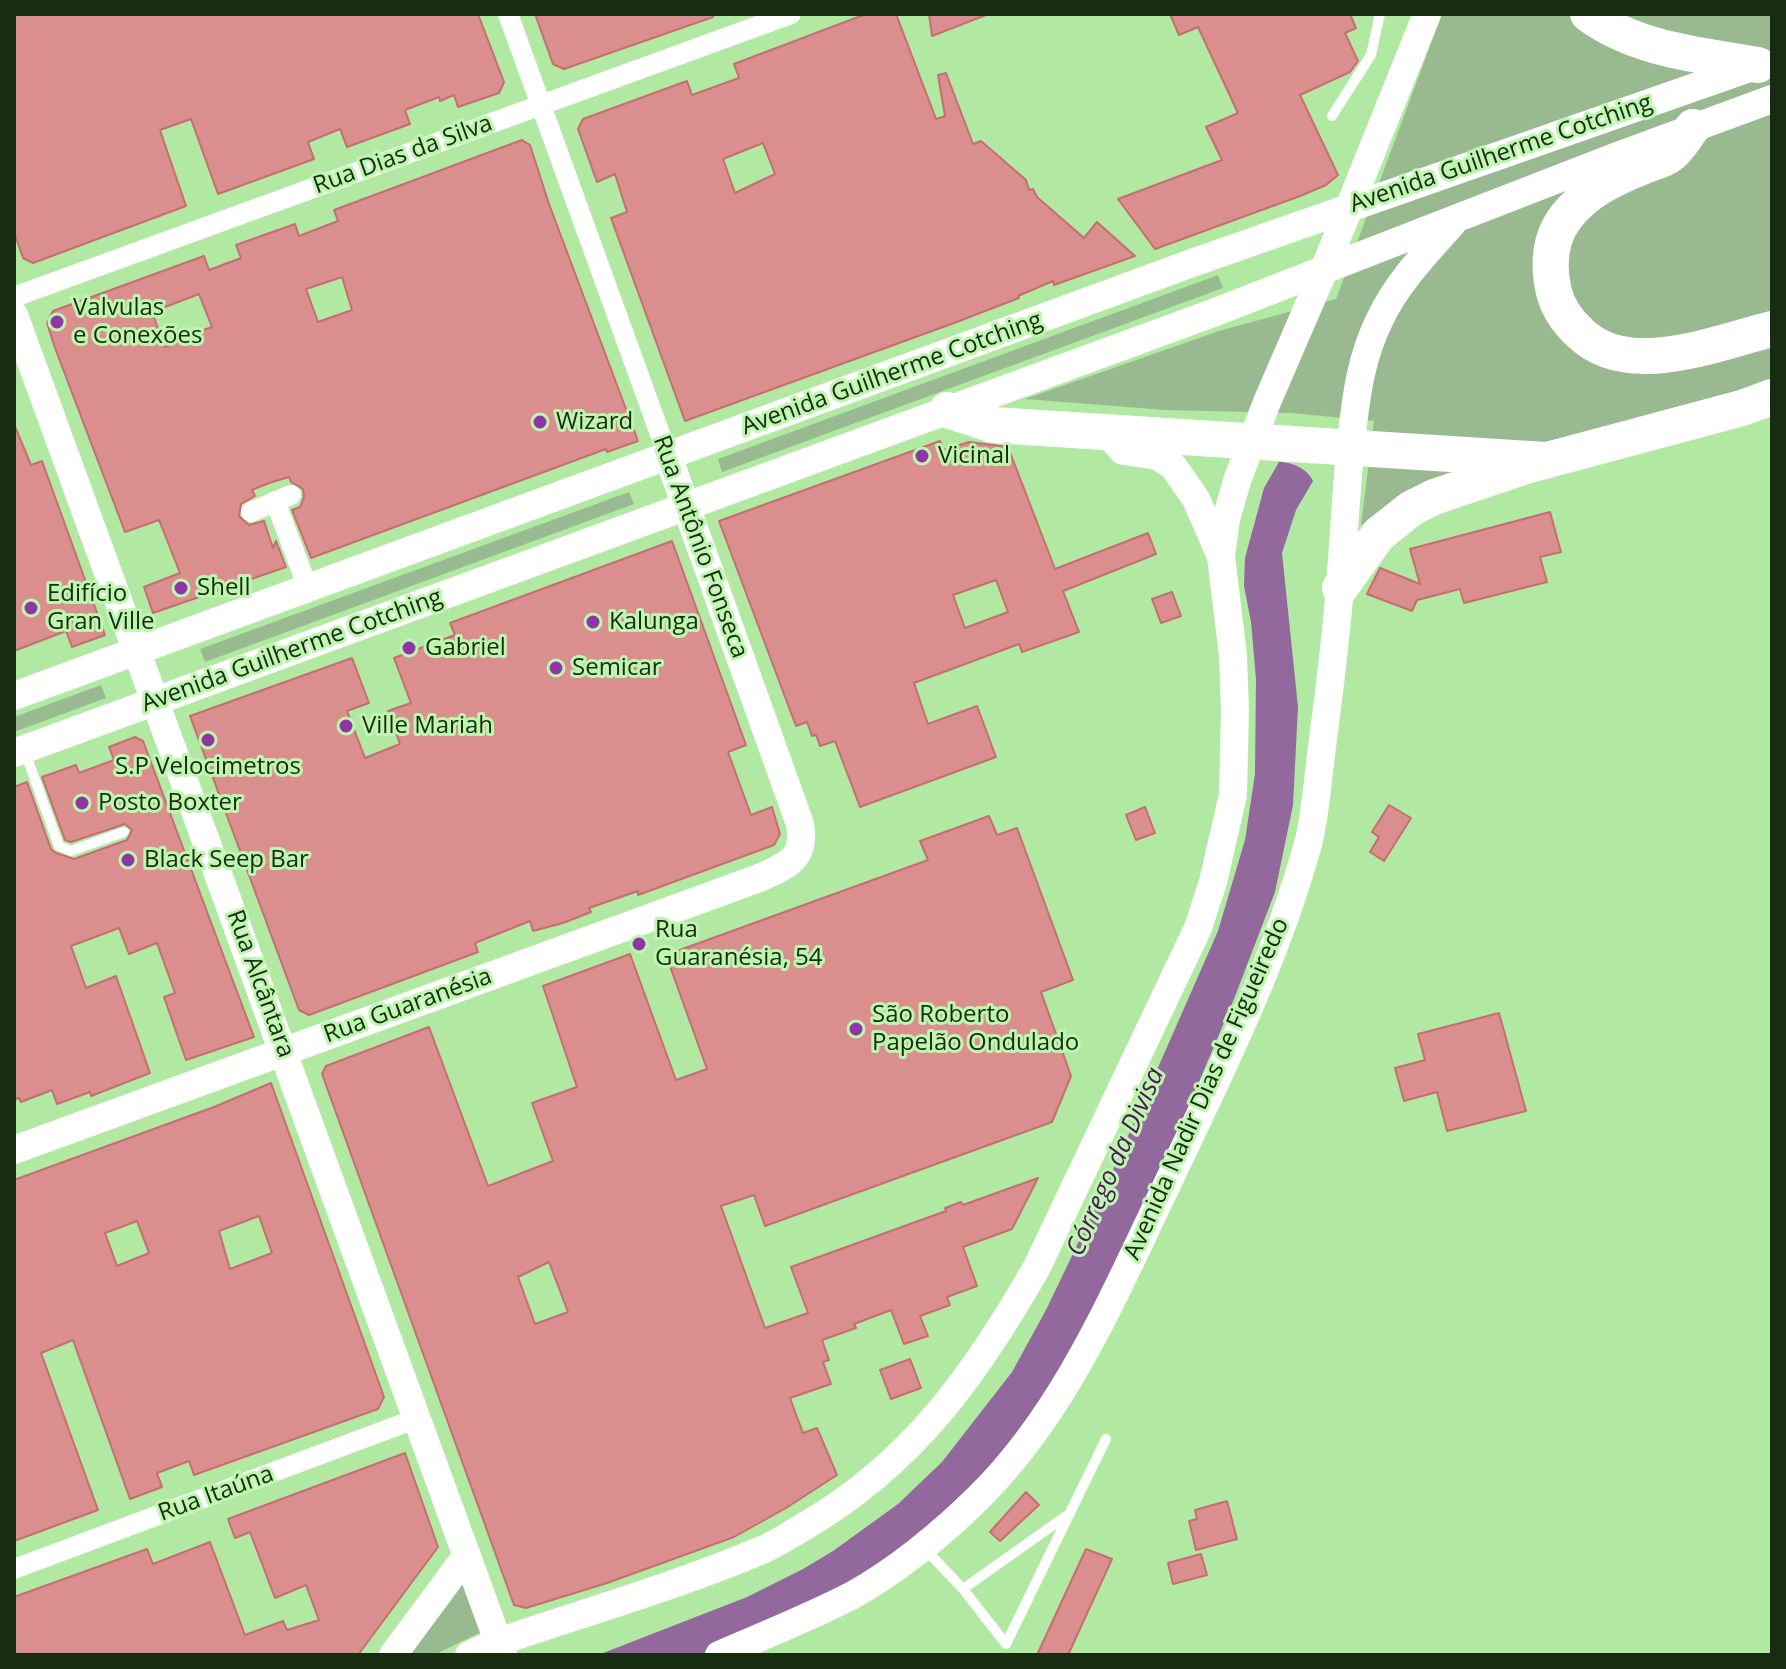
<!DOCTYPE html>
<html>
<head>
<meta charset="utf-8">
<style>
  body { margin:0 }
  #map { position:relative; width:1786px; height:1669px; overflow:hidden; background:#b1e9a3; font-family:"Open Sans",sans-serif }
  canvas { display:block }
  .frame { position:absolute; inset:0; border:16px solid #172c11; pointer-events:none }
</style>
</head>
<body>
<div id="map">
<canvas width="1786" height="1669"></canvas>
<div class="frame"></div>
</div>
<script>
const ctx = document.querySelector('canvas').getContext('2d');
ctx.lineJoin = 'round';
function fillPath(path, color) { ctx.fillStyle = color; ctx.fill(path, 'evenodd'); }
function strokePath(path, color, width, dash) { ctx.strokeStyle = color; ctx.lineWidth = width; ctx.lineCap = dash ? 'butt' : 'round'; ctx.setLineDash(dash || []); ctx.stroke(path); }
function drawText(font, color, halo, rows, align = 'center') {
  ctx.font = font + ' "Open Sans",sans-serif'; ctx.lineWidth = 6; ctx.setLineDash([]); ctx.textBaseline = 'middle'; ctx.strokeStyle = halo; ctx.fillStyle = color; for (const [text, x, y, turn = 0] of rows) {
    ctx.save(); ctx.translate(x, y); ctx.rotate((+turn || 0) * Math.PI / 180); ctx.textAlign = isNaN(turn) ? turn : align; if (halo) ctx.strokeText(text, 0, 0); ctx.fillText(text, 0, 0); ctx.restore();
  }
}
fillPath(new Path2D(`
  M 1442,14 L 1772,14 L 1772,385 L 1380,516 L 1361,525 L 1374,421 L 1291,413 L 1165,410 L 1025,399 L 1219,331 L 1336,299 Z
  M 1218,275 L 1223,288 L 722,472 L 718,459 Z
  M 629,492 L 634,504 L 205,662 L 200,649 Z
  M 101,685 L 106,698 L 14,732 L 14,717 Z
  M 461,1581 L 481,1632 L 434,1655 L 410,1655 Z`), '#99ba91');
fillPath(new Path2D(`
  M 1279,462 C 1292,462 1308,469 1313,481 L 1296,510 L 1282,553 L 1298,707 L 1293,805 L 1275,892 L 1234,999 L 1180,1127 L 1086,1334 L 994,1468 L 885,1564 L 745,1639 L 700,1655 L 598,1655 L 747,1597 L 803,1569 L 833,1551 L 898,1504 L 942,1462 L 1012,1372 L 1046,1310 L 1113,1170 L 1218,931 L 1245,840 L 1255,774 L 1256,679 L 1251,622 L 1244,586 L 1245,558 L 1264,488 Z`), '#92689d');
const building = new Path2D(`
  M 14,14 L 478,14 L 504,82 L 499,93 L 458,107 L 454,95 L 440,101 L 439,97 L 405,110 L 410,124 L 347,147 L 340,129 L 308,142 L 314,159 L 218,194 L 191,119 L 160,130 L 186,206 L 33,263 L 23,258 L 14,232 Z
  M 535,14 L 713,14 L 713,17 L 564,69 L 553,64 Z
  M 866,14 L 896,14 L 936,119 L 945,116 L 938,75 L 946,73 L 973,144 L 981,141 L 1026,180 L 1029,190 L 1033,189 L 1037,197 L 1084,238 L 1097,222 L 1135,256 L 1054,285 L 1053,281 L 1018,296 L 1019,298 L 954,323 L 685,421 L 611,218 L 627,212 L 615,174 L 597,182 L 578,129 L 583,119 L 687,81 L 692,95 L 739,78 L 734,64 ZM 763,143 L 775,174 L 735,193 L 723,159 Z
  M 929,14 L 986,14 L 986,15 L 932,36 Z
  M 1170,14 L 1350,14 L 1356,28 L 1345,33 L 1358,61 L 1350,72 L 1300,95 L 1338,175 L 1326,185 L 1300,196 L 1155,249 L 1118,199 L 1222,160 L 1206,127 L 1238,113 L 1198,27 L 1179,35 Z
  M 522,140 L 530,145 L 549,204 L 638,441 L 607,452 L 606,449 L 311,558 L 292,510 L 300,507 L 304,497 L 303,489 L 291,482 L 289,477 L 269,483 L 252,490 L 255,496 L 241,504 L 239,516 L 249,525 L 264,521 L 273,548 L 276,541 L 286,567 L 153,613 L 144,587 L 180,573 L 159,520 L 125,532 L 55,348 L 47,323 L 53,311 L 204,256 L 209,270 L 241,258 L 236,245 L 295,224 L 299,236 L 338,221 L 334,210 ZM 342,277 L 352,310 L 318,322 L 306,289 ZM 199,294 L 212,327 L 197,332 L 198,336 L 165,347 L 152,312 Z
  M 14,424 L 31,465 L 42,461 L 105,635 L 72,647 L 66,631 L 14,651 Z
  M 940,441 L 944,450 L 969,442 L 1008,447 L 1055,569 L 1148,533 L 1156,554 L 1063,591 L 1079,632 L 1022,652 L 1019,644 L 914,683 L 928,724 L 977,706 L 996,757 L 860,807 L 835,741 L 820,746 L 816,735 L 812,736 L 807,722 L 796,726 L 719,521 ZM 996,580 L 1008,612 L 965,628 L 953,595 Z
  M 1550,512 L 1561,552 L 1540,557 L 1547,582 L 1464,603 L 1460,589 L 1417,600 L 1412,611 L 1367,594 L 1380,568 L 1420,584 L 1410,549 Z
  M 672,541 L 746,745 L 728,752 L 751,815 L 772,807 L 780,834 L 774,845 L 638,895 L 638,891 L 589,908 L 591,912 L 563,923 L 533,931 L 530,921 L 475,943 L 478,952 L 309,1015 L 299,1010 L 190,716 L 352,658 L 369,703 L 347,711 L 365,758 L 400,744 L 388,711 L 411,703 L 394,658 L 455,635 L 450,623 Z
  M 1172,592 L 1181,616 L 1161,623 L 1152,599 Z
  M 135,737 L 143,741 L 254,1037 L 186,1060 L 164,997 L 175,993 L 157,943 L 129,954 L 119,928 L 71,946 L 86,988 L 116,976 L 150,1073 L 91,1096 L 90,1092 L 57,1104 L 52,1090 L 21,1102 L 19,1098 L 14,1100 L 14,787 L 27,782 L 51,849 L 56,853 L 74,859 L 127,840 L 132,830 L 125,824 L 71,842 L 65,840 L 42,777 L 76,765 L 79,773 L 114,760 L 109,747 Z
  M 1389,805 L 1411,818 L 1384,861 L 1370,852 L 1379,837 L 1372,832 Z
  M 1145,807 L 1155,833 L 1136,840 L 1126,815 Z
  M 989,816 L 997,835 L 1017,828 L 1073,980 L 1041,992 L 1071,1076 L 1052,1122 L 765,1226 L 754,1195 L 721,1206 L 765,1328 L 808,1313 L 791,1267 L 946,1211 L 945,1208 L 961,1202 L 963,1205 L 1038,1178 L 1012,1229 L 963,1247 L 977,1286 L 947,1297 L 950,1305 L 920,1316 L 928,1336 L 904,1344 L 891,1310 L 854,1324 L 856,1328 L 822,1340 L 829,1360 L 823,1362 L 831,1384 L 790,1398 L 803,1433 L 817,1428 L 837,1475 L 786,1508 L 734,1537 L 607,1583 L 526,1608 L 514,1605 L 322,1074 L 326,1066 L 429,1027 L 488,1186 L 553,1161 L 532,1103 L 577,1087 L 543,986 L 630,954 L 676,1080 L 707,1069 L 666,955 L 928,860 L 920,841 ZM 549,1262 L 568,1312 L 535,1324 L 518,1277 Z
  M 1499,1013 L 1526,1111 L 1447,1131 L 1437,1092 L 1404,1101 L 1395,1068 L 1425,1060 L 1418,1034 Z
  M 271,1083 L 384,1397 L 378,1409 L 194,1475 L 189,1461 L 157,1473 L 162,1487 L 130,1499 L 73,1340 L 41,1353 L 98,1510 L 14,1541 L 14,1180 L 214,1107 ZM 259,1216 L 272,1253 L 230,1269 L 219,1231 ZM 137,1221 L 149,1253 L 117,1266 L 105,1233 Z
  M 910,1359 L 921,1388 L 891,1399 L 880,1370 Z
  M 405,1453 L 438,1547 L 358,1655 L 14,1655 L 14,1597 L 147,1549 L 153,1564 L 210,1542 L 245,1635 L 283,1621 L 287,1630 L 319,1620 L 306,1585 L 275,1598 L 250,1532 L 235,1538 L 228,1519 Z
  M 1026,1492 L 1039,1505 L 1000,1541 L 990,1532 Z
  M 1227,1501 L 1237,1539 L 1196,1550 L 1189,1521 L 1197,1519 L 1195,1510 Z
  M 1086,1549 L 1112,1559 L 1068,1655 L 1037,1655 Z
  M 1201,1554 L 1207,1575 L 1173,1584 L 1168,1563 Z`);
fillPath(building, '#da8e8e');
strokePath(building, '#c56e70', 2);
strokePath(new Path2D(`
  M 1332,116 L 1371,55 L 1380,14
  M 25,752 L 59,846 L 71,851 L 124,832
  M 924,1548 L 963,1589 L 1006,1644 L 1106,1439
  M 963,1589 L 1066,1516`), '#fff', 10);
strokePath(new Path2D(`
  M 508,14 L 668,456
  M 14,297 L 791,14
  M 275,501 L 308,588
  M 251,512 L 291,495
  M 14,1569 L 418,1418`), '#fff', 20);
strokePath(new Path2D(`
  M 14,315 L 503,1655
  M 1106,432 L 1123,451 L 1157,456 L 1173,466 L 1196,499 L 1221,557
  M 14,696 L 1192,263 L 1755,66
  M 14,753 L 1213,313 L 1612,158 L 1772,99
  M 14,1150 L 762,877 C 789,864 806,858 800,824 L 668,456
  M 393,1655 L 467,1555
  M 469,1655 L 498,1642 C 586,1612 677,1586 762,1550 C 777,1544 791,1534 805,1526 C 913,1463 976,1374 1037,1267 L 1198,928 L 1213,882 L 1233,795 L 1235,712 L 1233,655 L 1221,557 L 1226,519 L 1238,478 L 1267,402 L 1324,270 L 1427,14
  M 719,1655 C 763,1636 808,1618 851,1596 C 895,1572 943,1533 979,1497 C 1064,1413 1112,1299 1163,1193 C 1217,1078 1276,963 1309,840 C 1316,810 1318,777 1322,747 C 1329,694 1336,640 1340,586 C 1344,538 1346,490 1351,442 C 1356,398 1360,359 1380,319 C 1397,283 1426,253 1452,224`), '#fff', 28);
strokePath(new Path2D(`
  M 1588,14 C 1637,50 1700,55 1758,65
  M 1693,127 C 1686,135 1679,149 1670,155 C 1662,161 1650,163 1642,167 C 1614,178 1585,192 1566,217 C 1549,239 1548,266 1554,292 C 1558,308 1568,322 1580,333 C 1628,380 1715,343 1772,329
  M 947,410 L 993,425 L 1545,460
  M 1340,588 L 1379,534 L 1412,508 L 1434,497 L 1529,465 L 1742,408 L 1772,397`), '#fff', 36);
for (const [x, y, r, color] of [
  [57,322,8,"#8e36a3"],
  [540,422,8,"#8e36a3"],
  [922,456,8,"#8e36a3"],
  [181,588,8,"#8e36a3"],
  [31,608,8,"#8e36a3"],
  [593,622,8,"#8e36a3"],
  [409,648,8,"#8e36a3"],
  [556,668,8,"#8e36a3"],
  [346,726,8,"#8e36a3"],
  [208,740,8,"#8e36a3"],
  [82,803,8,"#8e36a3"],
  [128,860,8,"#8e36a3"],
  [639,944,8,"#8e36a3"],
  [856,1029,8,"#8e36a3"]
]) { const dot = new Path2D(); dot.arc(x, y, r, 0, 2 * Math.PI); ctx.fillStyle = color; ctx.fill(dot); strokePath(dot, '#bef6b0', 3); }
drawText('24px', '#172c11', '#bef6b0', [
  ["Avenida Guilherme Cotching",1501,154,-19],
  ["Rua Dias da Silva",403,155,-20],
  ["Avenida Guilherme Cotching",892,374,-20],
  ["Rua Antônio Fonseca",700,547,70],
  ["Avenida Guilherme Cotching",292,651,-20],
  ["Rua Alcântara",260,984,70],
  ["Rua Guaranésia",408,1006,-20],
  ["Avenida Nadir Dias de Figueiredo",1207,1089,-66],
  ["Rua Itaúna",216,1494,-20]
]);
drawText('24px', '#172c11', '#bef6b0', [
  ["Valvulas",73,308],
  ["e Conexões",73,336],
  ["Wizard",556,422],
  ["Vicinal",938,456],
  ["Shell",197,588],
  ["Edifício",47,594],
  ["Gran Ville",47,622],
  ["Kalunga",609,622],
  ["Gabriel",425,648],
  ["Semicar",572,668],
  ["Ville Mariah",362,726],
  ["S.P Velocimetros",208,767,"center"],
  ["Posto Boxter",98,803],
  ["Black Seep Bar",144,860],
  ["Rua",655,930],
  ["Guaranésia, 54",655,958],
  ["São Roberto",872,1015],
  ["Papelão Ondulado",872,1043]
], 'left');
drawText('italic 26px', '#4d165a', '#bef6b0', [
  ["Córrego da Divisa",1116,1162,-66]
]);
</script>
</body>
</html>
